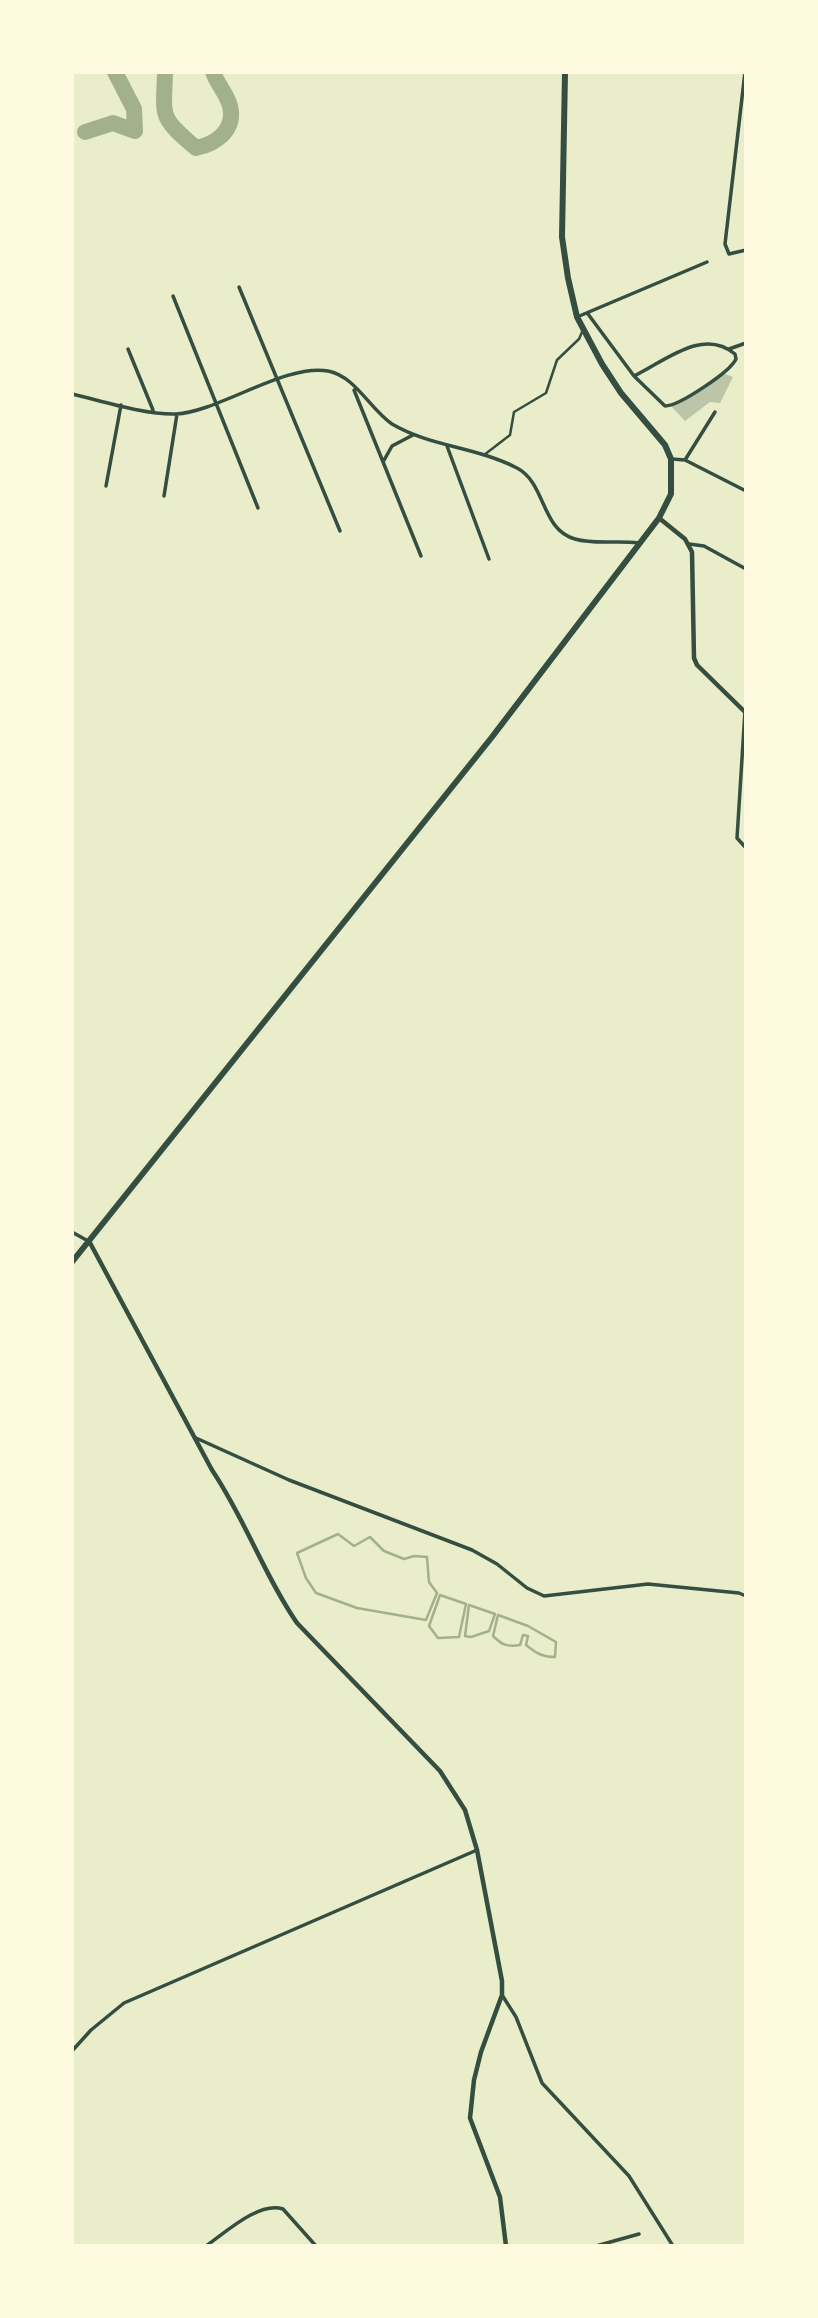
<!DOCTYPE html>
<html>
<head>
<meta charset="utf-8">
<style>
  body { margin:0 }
  #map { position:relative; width:818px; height:2318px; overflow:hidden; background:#e9edc9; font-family:Inter,sans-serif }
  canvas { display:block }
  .frame { position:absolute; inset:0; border:74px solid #fefae0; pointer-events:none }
</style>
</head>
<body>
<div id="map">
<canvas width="818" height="2318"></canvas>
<div class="frame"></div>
</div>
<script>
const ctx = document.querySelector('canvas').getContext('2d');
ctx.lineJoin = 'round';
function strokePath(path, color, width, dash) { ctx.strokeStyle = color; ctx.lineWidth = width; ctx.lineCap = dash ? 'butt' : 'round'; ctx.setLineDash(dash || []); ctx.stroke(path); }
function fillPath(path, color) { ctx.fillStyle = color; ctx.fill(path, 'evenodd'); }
strokePath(new Path2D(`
  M 338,1534 L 354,1546 L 370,1537 L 384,1551 L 404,1559 L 414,1556 L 427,1557 L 429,1582 L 437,1593 L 426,1620 L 357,1608 L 316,1593 L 306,1578 L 297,1553 Z
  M 440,1595 L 466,1604 L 459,1637 L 438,1638 L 429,1626 Z
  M 469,1605 L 495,1614 L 489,1631 L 471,1637 L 465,1636 Z
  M 498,1615 L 528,1626 L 556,1642 L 555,1657 C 542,1657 536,1653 526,1645 L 528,1636 L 523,1635 L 520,1645 C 507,1647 502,1645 493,1636 Z`), '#a3b18a', 2.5);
strokePath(new Path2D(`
  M 165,72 C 164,117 158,116 196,148 C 216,144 236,130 230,106 C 227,94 217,84 213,72
  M 85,132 L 113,123 L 135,131 L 134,109 L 115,72`), '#a3b18a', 16);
fillPath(new Path2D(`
  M 723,373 L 733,377 L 720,403 L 710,402 L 685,421 L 671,406 Z`), '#bcc5a7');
strokePath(new Path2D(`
  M 484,455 L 510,435 L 514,412 L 546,393 L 557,360 L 579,339 L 582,332`), '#344e41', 2.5);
strokePath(new Path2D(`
  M 745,72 L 725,244 L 729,254 L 746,250
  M 239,287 L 340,531
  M 173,296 L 258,508
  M 588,314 L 634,376 L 665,406 C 679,406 730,372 736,359 L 735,354 C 703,327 665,361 634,376
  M 577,317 L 707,262
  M 128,349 L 153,410
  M 729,349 L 746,343
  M 354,390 L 421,556
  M 72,394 C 102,401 145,415 176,414 C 218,412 286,363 328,371 C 355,376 370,409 392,424 C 431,447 477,447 517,468 C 546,483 541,530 575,539 C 595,545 617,540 638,543
  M 447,446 L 489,559
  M 672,459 L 685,460 L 746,491
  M 685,460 L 715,412
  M 383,462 L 392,446 L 413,435
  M 106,486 L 121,405
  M 164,496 L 177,414
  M 689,544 L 704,546 L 746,569
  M 745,711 L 737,838 L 746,848
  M 72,1232 L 88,1241
  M 196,1438 L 289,1480 L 472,1550 L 497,1564 L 527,1588 L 544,1596 L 648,1584 L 739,1593 L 746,1596
  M 502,1995 L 516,2017 L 542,2083 L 629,2176 L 673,2246
  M 72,2051 L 91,2030 L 124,2003 L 477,1850
  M 206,2246 C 225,2233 259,2201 283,2209 L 316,2246
  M 596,2246 L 639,2234`), '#344e41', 3.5);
strokePath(new Path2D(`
  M 659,518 L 685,539 L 692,552 L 694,658 L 697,665 L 746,713
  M 89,1241 L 212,1470 C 245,1519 264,1575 297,1623 L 440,1771 L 465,1810 L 477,1850 L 502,1981 L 502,1995 L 481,2052 L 474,2080 L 470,2118 L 500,2197 L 506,2246`), '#344e41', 4.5);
strokePath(new Path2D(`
  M 72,1262 L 492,737 L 659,518 L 671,494 L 671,459 L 665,445 L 621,393 L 602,364 L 577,317 L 568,278 L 562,237 L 565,72`), '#344e41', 6);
</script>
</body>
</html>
